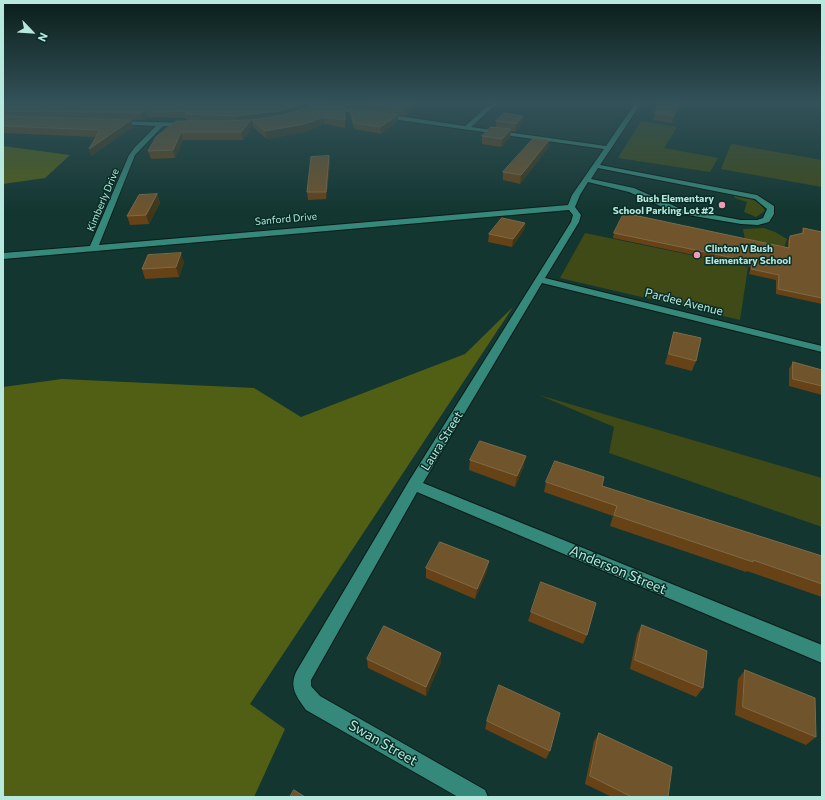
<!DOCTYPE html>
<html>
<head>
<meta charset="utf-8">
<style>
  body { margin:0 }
  #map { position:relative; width:825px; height:800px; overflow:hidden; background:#133630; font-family:Commissioner,sans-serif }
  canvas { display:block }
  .frame { position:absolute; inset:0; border:4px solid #b7e8dd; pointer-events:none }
  .north { position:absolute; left:12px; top:12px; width:40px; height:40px; -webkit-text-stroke:3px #082c26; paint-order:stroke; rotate:115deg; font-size:11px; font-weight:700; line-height:16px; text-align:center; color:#b7e8dd }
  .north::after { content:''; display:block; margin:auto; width:14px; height:18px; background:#b7e8dd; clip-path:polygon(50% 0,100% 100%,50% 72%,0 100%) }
</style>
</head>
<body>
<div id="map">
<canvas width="825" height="800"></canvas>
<div class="frame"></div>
<div class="north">N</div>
</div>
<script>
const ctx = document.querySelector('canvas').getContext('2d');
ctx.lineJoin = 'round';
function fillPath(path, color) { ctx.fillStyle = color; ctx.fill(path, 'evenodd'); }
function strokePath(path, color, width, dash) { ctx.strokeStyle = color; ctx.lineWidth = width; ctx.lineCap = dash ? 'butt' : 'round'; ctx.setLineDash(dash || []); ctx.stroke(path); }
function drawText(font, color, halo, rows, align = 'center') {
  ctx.font = font + ' Commissioner,sans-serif'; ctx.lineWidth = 3; ctx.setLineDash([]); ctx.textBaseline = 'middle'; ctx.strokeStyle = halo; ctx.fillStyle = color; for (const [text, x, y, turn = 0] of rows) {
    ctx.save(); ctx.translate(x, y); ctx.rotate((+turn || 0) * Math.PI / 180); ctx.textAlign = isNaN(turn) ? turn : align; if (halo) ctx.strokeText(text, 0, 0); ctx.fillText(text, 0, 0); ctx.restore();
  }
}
fillPath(new Path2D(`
  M 641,121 L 677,127 L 664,148 L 718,158 L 710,172 L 618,158 Z
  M 731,144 L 822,160 L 822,187 L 721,169 Z
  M 736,195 C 747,197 760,200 765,211 L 756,217 L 744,212 L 747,202 L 735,198 L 734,196 Z
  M 764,228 L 775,232 L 787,239 L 783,251 L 745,240 L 743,229 Z
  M 585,233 L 748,267 L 740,320 L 560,278 Z
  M 539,395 L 822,478 L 822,527 L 609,453 L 614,427 Z`), '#3f4a17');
fillPath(new Path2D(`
  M 3,146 L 70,155 L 45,178 L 3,184 Z
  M 513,307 L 250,704 L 285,729 L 254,797 L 3,797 L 3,387 L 62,379 L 254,388 L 301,417 L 465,354 Z`), '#515f15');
const minor = new Path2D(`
  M 289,102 L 305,102 L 465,126 L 492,102 L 499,102 L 471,127 L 606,146 L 636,102 L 642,102 L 600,165 L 757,195 L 774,206 L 774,214 L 769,222 L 758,225 L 741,224 L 676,213 L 629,192 L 588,182 L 580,195 L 575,207 L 581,215 L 579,222 L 545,278 L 822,346 L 822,352 L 542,283 L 423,483 L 822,645 L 822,663 L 417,492 L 311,680 L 311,686 L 320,696 L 485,790 L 488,797 L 458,797 L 306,710 C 297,697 289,688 296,672 L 409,481 L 571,222 L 573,215 L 569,210 L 3,259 L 3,253 L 90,246 L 129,155 L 135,147 L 156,126 L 115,124 L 115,122 L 117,121 L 186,123 L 189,125 L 186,127 L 163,126 L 135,155 L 99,245 L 568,205 L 572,195 L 604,149 L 371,116 ZM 598,168 L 755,199 L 767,209 L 763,218 L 757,220 L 741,220 L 681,209 L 634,188 L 591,179 Z`);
strokePath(minor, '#0c1b18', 2);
fillPath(minor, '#34897a');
fillPath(new Path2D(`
  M 3,102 L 309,102 L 310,107 L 344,106 L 318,102 L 424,102 L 405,116 L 345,106 L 345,128 L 324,124 L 305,132 L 267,139 L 253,127 L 252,121 L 251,121 L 252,127 L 243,140 L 183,140 L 175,158 L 151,159 L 148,151 L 187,121 L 186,118 L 147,117 L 143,120 L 3,116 Z
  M 438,102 L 473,102 L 468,107 Z
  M 680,102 L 672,123 L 653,120 L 655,113 Z
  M 350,108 L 398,121 L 381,134 L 354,129 L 350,114 Z
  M 3,116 L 133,127 L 91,156 L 96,137 L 3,133 Z
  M 523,116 L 522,123 L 515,132 L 511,131 L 510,137 L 501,147 L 482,144 L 482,136 L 496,127 L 496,121 Z
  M 549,140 L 548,148 L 520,184 L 503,180 L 503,172 Z
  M 329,156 L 330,163 L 326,199 L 308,200 L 307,192 Z
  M 157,194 L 160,203 L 149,224 L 130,225 L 127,216 Z
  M 525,223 L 524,230 L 512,247 L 488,242 L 489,234 Z
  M 803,228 L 822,232 L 822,304 L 776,294 L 776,280 L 749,274 L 751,267 L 613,238 L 614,233 L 788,247 L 788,241 L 790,236 L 801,233 Z
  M 184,262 L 179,277 L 145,279 L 142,269 Z
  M 674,332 L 696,361 L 692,371 L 665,364 L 671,342 Z
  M 793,362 L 822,370 L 822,395 L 789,386 L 789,369 Z
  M 470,460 L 524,466 L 515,487 L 469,470 Z
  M 546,482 L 602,486 L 822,556 L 822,597 L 747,571 L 746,572 L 610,526 L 613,516 L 544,492 Z
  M 426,568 L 487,571 L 475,599 L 426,578 Z
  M 531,612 L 587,635 L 583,644 L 528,621 Z
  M 642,625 L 703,688 L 696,697 L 630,669 L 637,634 Z
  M 441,653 L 441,662 L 426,696 L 368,668 L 367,659 Z
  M 745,670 L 816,737 L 806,745 L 735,715 L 738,679 Z
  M 487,721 L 550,751 L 546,759 L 485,729 Z
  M 599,733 L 668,797 L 612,797 L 585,784 L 594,741 Z`), '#684217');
fillPath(new Path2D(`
  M 308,102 L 309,102 L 310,108 L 280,118 L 252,120 L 252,121 L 251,121 L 252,127 L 243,140 L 241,132 L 237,122 L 236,116 Z
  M 415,102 L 424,102 L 405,116 L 405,109 Z
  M 468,102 L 473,102 L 468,107 Z
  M 679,102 L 680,102 L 672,123 L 673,116 Z
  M 145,110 L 147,117 L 143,120 L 141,113 Z
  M 398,115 L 398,121 L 381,134 L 380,127 Z
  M 523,116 L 522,123 L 515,132 L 516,124 Z
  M 324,117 L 324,124 L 305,132 L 267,139 L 265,131 Z
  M 131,120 L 133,127 L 91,156 L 89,149 Z
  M 511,129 L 510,137 L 501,147 L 502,139 Z
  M 181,132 L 183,140 L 175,158 L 173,150 Z
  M 549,140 L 548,148 L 520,184 L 521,175 Z
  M 329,156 L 330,163 L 326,199 L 326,192 Z
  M 157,194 L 160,203 L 149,224 L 146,215 Z
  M 525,223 L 524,230 L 512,247 L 513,239 Z
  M 181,253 L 184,262 L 179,277 L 176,267 Z
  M 526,456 L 524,466 L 515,487 L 517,476 Z
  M 489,561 L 487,571 L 475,599 L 477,589 Z
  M 441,653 L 441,662 L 426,696 L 426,687 Z`), '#423618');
const building = new Path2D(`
  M 3,102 L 308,102 L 279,111 L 236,116 L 185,114 L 188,112 L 145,110 L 141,113 L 3,110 Z
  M 360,102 L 415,102 L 405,109 Z
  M 660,102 L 679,102 L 673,116 L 655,113 Z
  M 322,103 L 345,106 L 345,120 L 324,117 L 304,124 L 265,131 L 252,120 L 283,115 Z
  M 350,108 L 398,115 L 380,127 L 354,123 Z
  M 504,113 L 523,116 L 516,124 L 496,121 Z
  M 3,116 L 131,120 L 89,149 L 100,130 L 3,126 Z
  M 251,120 L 241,132 L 181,132 L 173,150 L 148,151 L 156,137 L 176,121 L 223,121 Z
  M 491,127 L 511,129 L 502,139 L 482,136 Z
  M 534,138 L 549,140 L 521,175 L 503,172 Z
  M 329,156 L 326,192 L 307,192 L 311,157 Z
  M 157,194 L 146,215 L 127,216 L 139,195 Z
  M 624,213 L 789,248 L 790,236 L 804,233 L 803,228 L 822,232 L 822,298 L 778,289 L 779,275 L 751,269 L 753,262 L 614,233 Z
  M 502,218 L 525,223 L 513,239 L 489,234 Z
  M 181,253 L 176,267 L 142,269 L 148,255 Z
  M 674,332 L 701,338 L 696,361 L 669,354 Z
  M 793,362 L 822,370 L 822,386 L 793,379 Z
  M 480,441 L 526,456 L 517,476 L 470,460 Z
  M 555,461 L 604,477 L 602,486 L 822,556 L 822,584 L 753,560 L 753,562 L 614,515 L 617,506 L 546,482 Z
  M 440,542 L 489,561 L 477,589 L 426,568 Z
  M 541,582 L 596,603 L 587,635 L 531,612 Z
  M 642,625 L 707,651 L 703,688 L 635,660 Z
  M 384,626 L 441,653 L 426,687 L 367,659 Z
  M 745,670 L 815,698 L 816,737 L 743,707 Z
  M 499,685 L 560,713 L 550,751 L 487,721 Z
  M 599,733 L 672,767 L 668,797 L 632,797 L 590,776 Z
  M 294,790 L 305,797 L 290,797 Z`);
fillPath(building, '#70542c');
strokePath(building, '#7c6b48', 1);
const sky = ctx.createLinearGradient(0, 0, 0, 214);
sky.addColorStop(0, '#0a1e1a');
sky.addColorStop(0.48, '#335259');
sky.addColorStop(1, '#33525900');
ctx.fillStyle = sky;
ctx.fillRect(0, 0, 825, 214);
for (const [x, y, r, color] of [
  [722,205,4,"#f09ab5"],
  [697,255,4,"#f09ab5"]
]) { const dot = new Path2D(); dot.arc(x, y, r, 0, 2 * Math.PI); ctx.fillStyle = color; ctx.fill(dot); strokePath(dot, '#082c26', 1.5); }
drawText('bold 10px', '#b7e8dd', '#082c26', [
  ["Bush Elementary",714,199],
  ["School Parking Lot #2",714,211],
  ["Clinton V Bush",705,249,"left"],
  ["Elementary School",705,261,"left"]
], 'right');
drawText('10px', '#b7e8dd', '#082c26', [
  ["Kimberly Drive",103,200,-67],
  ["Sanford Drive",286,219,-5]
]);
drawText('12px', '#b7e8dd', '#082c26', [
  ["Pardee Avenue",684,302,14],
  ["Laura Street",442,441,-58]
]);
drawText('14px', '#b7e8dd', '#082c26', [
  ["Anderson Street",618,570,23],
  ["Swan Street",383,743,30]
]);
</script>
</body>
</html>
